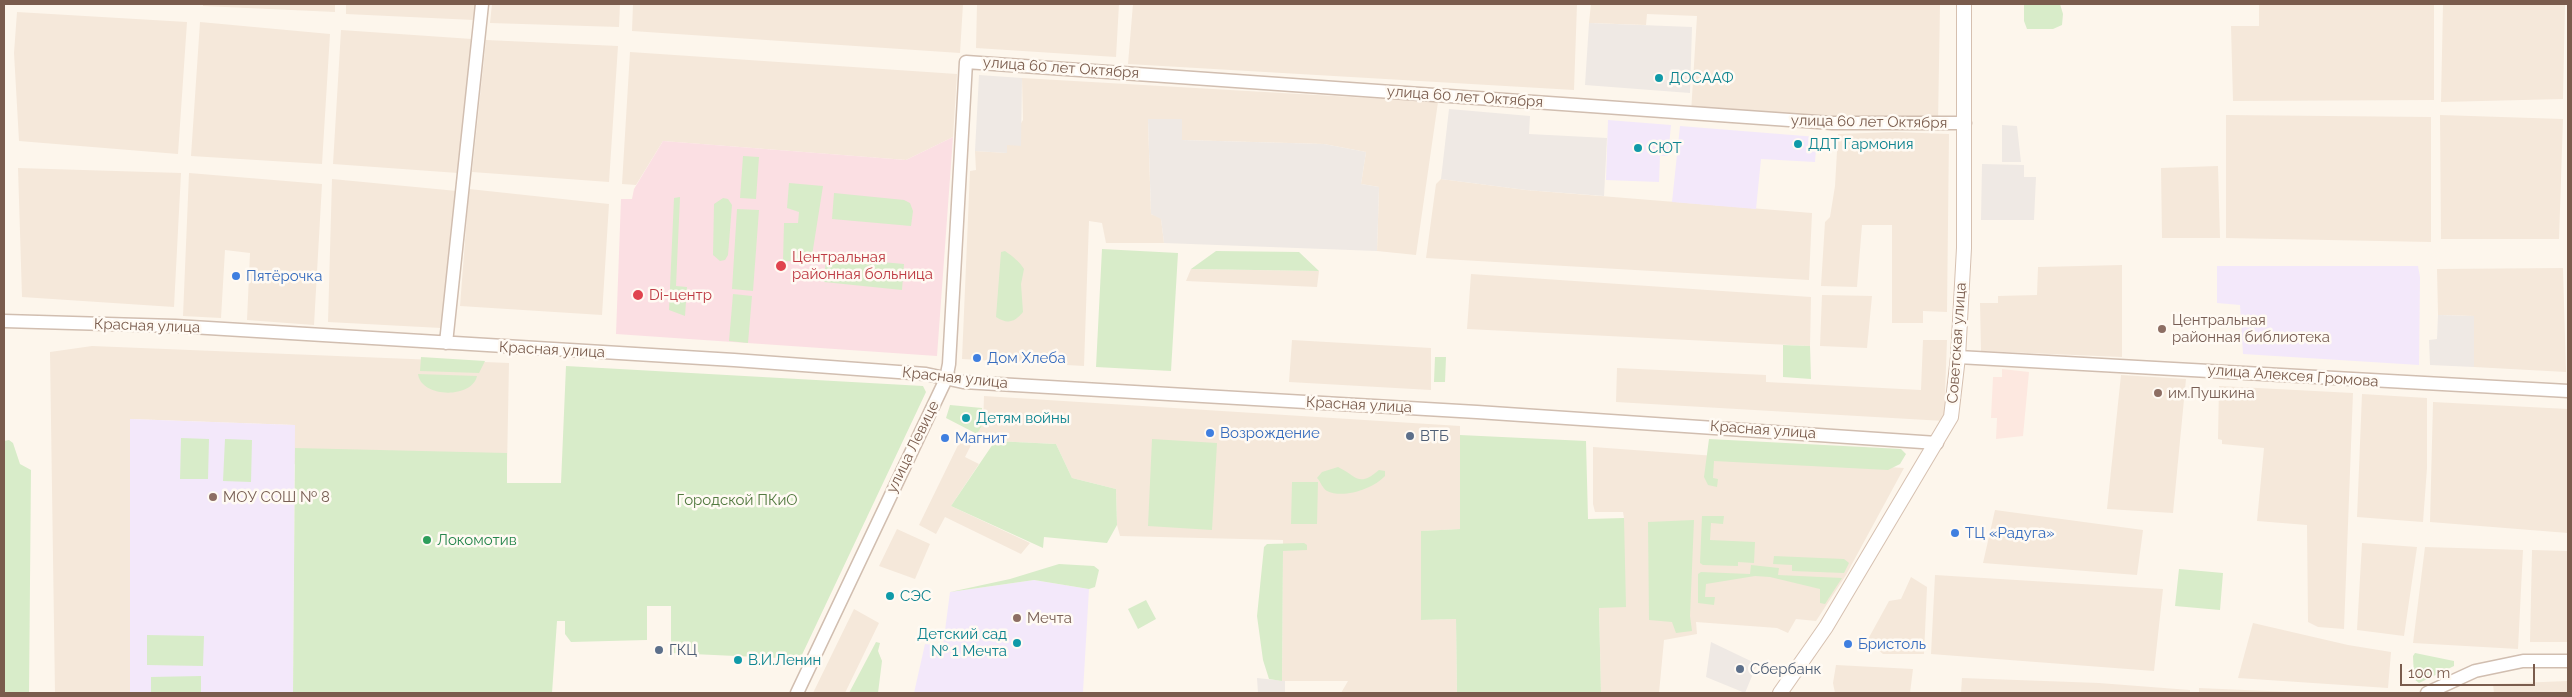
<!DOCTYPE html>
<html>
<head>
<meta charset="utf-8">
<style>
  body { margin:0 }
  #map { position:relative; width:2572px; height:697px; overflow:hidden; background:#fdf6ec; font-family:Raleway,sans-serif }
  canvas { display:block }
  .frame { position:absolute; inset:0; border:5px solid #7a5c4d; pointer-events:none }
  .scale { position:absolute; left:2400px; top:664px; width:135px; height:22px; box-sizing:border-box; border:2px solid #7a5c4d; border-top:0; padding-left:6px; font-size:15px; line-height:18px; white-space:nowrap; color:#7a5c4d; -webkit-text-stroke:4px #fffaf3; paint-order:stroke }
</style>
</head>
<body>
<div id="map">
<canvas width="2572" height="697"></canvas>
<div class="frame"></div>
<div class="scale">100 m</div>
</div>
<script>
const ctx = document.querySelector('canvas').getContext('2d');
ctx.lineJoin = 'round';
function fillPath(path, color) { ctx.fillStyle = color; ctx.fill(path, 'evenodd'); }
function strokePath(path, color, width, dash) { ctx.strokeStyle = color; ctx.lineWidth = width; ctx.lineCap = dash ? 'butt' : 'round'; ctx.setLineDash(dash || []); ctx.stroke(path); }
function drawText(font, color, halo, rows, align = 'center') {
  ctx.font = font + ' Raleway,sans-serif'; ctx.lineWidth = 5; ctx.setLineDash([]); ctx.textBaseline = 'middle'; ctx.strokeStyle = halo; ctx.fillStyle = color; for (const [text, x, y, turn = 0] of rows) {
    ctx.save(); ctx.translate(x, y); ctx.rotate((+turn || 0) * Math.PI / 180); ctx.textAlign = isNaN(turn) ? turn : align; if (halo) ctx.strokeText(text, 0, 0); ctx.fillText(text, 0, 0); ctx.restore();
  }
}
fillPath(new Path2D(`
  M 203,4 L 335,4 L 335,12 L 203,6 Z
  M 346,4 L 476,4 L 474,20 L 346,14 Z
  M 492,4 L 620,4 L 619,27 L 490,23 Z
  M 633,4 L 963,4 L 960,53 L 632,31 Z
  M 977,4 L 1119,4 L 1116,57 L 976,48 Z
  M 1133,4 L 1577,4 L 1574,90 L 1128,64 Z
  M 1591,4 L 1940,4 L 1938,124 L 1691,113 L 1697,16 L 1647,14 L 1646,25 L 1589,23 Z
  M 2259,4 L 2434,4 L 2434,100 L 2233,101 L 2231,26 L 2259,26 Z
  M 2443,4 L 2565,4 L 2563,99 L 2441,102 Z
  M 17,12 L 187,22 L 178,154 L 19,141 L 14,53 Z
  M 200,22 L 330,34 L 322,164 L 191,156 Z
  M 341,30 L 472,39 L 458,173 L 333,164 Z
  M 486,40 L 618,46 L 609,182 L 472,172 Z
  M 630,52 L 957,74 L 953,137 L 906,160 L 663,141 L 636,185 L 622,184 Z
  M 1022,78 L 1438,102 L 1416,255 L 1377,251 L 1379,187 L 1361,184 L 1366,152 L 1324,144 L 1182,140 L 1182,119 L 1148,119 L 1151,214 L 1161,218 L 1164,243 L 1106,243 L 1102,223 L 1089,221 L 1084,366 L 962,359 L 970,171 L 976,170 L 975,151 L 1007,153 L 1007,145 L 1023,120 Z
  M 2226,115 L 2431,117 L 2431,242 L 2226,238 Z
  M 2440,115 L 2563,119 L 2559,239 L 2441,239 Z
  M 1895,132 L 1949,134 L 1947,312 L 1923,311 L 1923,323 L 1892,323 L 1892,225 L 1862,225 L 1857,287 L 1821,286 L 1825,222 L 1830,217 L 1835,186 L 1838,134 Z
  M 2218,166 L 2220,238 L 2162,238 L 2161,168 Z
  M 18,168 L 181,173 L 174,307 L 22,297 Z
  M 189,173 L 322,184 L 314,325 L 247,320 L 250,253 L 225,250 L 221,318 L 183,316 Z
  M 332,179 L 457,191 L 441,328 L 328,322 Z
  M 1441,179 L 1526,190 L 1812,213 L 1809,280 L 1426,258 L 1436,184 Z
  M 469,189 L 609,204 L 602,315 L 460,306 Z
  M 2122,265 L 2122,357 L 1981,351 L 1980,303 L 1998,303 L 1998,296 L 2037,295 L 2038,267 Z
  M 2563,268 L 2566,372 L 2474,367 L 2474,316 L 2438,315 L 2437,269 Z
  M 1191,269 L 1319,271 L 1317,287 L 1186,281 Z
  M 1471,274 L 1811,297 L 1810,346 L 1467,329 Z
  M 1822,295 L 1872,296 L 1867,348 L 1820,346 Z
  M 1292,340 L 1431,348 L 1431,390 L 1289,382 Z
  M 1923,340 L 1947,340 L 1944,421 L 1616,402 L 1617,368 L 1766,375 L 1766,382 L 1921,390 Z
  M 92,346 L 509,363 L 507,467 L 294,464 L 294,425 L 130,419 L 130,693 L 55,693 L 50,352 Z
  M 2121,375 L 2186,379 L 2173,513 L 2107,509 Z
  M 2219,386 L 2353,393 L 2344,629 L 2318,627 L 2308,622 L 2307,525 L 2257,521 L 2264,448 L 2222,444 L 2222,440 L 2218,439 Z
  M 2362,394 L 2427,398 L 2427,468 L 2423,522 L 2357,517 Z
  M 984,396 L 1460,426 L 1460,529 L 1422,531 L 1421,620 L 1456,619 L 1457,693 L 1341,693 L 1348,681 L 1282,681 L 1283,540 L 1120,536 L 1117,525 L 1116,489 L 1072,478 L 1056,444 L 995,441 L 977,434 L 983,424 Z
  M 2433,402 L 2568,409 L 2568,533 L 2430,522 Z
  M 961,439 L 972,443 L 965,457 L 979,464 L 951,506 L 1030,543 L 1021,554 L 945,517 L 936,534 L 919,525 Z
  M 1593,447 L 1702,455 L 1904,468 L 1846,575 L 1816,621 L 1796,619 L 1788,633 L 1777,628 L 1696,622 L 1697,634 L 1664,640 L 1659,693 L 1601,693 L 1599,607 L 1624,518 L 1623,512 L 1595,512 L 1593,504 Z
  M 1995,510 L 2143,530 L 2137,575 L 1983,563 Z
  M 897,529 L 930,544 L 915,579 L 879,566 Z
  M 2362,543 L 2417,547 L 2404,636 L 2357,630 Z
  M 2425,547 L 2523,550 L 2518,649 L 2413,643 Z
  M 2532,550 L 2568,551 L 2568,642 L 2530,642 Z
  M 1935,575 L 2163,589 L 2154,671 L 1931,654 Z
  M 1911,577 L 1927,587 L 1924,654 L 1883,654 L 1867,641 L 1889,601 L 1901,599 Z
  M 854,609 L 879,623 L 845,693 L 813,693 Z
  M 2253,623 L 2348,645 L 2391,652 L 2388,688 L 2238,678 Z
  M 1836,665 L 1913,669 L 1910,693 L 1835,693 L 1833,683 Z
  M 1962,678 L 2099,683 L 2190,690 L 2190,693 L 1961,693 Z
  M 2568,681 L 2568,693 L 2494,693 L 2493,684 Z
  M 2199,688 L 2313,693 L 2199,693 Z`), '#f5e8da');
fillPath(new Path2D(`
  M 2002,369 L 2029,372 L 2023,436 L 1996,439 L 1997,418 L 1991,418 L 1993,377 L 2002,377 Z`), '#fde8e0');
fillPath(new Path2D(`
  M 1589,23 L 1692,27 L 1690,93 L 1585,85 Z
  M 979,75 L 1022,78 L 1021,146 L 1007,145 L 1007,153 L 975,151 Z
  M 1449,109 L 1530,116 L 1529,134 L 1607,138 L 1604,196 L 1526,190 L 1441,179 Z
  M 1148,119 L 1182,119 L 1182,140 L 1324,144 L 1366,152 L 1361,184 L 1379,187 L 1377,251 L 1164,243 L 1161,219 L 1151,214 Z
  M 2002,125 L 2017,126 L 2021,162 L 2002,162 Z
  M 1982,164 L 2024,165 L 2024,177 L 2036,177 L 2034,220 L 1981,220 Z
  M 2438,315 L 2474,316 L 2474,367 L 2430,365 L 2429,340 L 2437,339 Z
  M 1711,642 L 1757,664 L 1745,693 L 1706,677 Z
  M 1257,678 L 1285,681 L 1285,693 L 1258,693 Z`), '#efe9e4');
fillPath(new Path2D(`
  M 1608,120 L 1671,125 L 1668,156 L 1660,156 L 1659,182 L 1606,180 Z
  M 1680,126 L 1817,137 L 1815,162 L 1761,159 L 1756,209 L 1672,202 Z
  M 2217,266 L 2418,266 L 2420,277 L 2419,365 L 2243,354 L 2240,305 L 2217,303 Z
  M 130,419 L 295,425 L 293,693 L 130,693 Z
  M 1034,580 L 1089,589 L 1083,692 L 914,693 L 925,644 L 943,646 L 950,592 Z`), '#f3e8fa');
fillPath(new Path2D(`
  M 953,137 L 937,356 L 616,334 L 621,199 L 632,199 L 634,189 L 663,141 L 906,160 Z`), '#fbdfe3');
fillPath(new Path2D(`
  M 2024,4 L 2060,4 L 2063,14 L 2062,25 L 2053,29 L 2027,29 L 2024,21 Z
  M 743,156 L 759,157 L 756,199 L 740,198 Z
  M 789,183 L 823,186 L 811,262 L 783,261 L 784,223 L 798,223 L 799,212 L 787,208 Z
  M 834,193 L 904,200 L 910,203 L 913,211 L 911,226 L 832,219 Z
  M 680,197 L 676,286 L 687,287 L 685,316 L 669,310 L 674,198 Z
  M 723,198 L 728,199 L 732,205 L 728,255 L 725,260 L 720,261 L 713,255 L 714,204 Z
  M 737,209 L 759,210 L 753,291 L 732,289 Z
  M 1102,249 L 1178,253 L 1171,371 L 1096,367 Z
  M 1005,251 C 1011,255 1020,262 1024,269 L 1021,284 L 1023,312 C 1014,323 1007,324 996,317 L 1001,252 Z
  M 1216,251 L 1299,252 L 1319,271 L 1191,269 Z
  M 826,257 L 904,264 L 902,290 L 824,282 Z
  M 733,294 L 752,296 L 748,343 L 729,341 Z
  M 1783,345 L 1810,346 L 1811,379 L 1783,377 Z
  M 421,357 L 485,361 L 479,373 L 420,371 Z
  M 1435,357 L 1446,357 L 1445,382 L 1434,382 Z
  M 566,366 L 923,386 L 926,392 L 800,659 L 671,653 L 671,606 L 647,606 L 647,640 L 571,642 L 565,634 L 565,621 L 557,621 L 552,693 L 293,693 L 295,448 L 507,453 L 507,483 L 561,483 Z
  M 418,374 L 477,376 C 472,399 421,398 418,374 Z
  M 950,405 L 982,408 L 983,424 L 977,434 L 946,418 Z
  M 1460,435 L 1586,441 L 1588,519 L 1624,518 L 1626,607 L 1599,608 L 1601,693 L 1457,693 L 1456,619 L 1421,620 L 1421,531 L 1460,529 Z
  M 181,438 L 209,439 L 208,479 L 180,479 Z
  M 225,439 L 252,440 L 251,482 L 223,481 Z
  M 1152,439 L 1217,443 L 1212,530 L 1148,526 Z
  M 1709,439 L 1901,449 L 1906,454 L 1900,464 L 1888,470 L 1714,461 L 1713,478 L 1718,479 L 1717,487 L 1708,485 L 1704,477 Z
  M 9,440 L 13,443 L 20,464 L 31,470 L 29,693 L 4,693 L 4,441 Z
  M 995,441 L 1056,444 L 1072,478 L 1116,489 L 1117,525 L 1107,543 L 1044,537 L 1043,548 L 951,506 Z
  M 1338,467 C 1357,476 1358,488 1379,470 L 1385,471 L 1385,476 C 1373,489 1343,499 1327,491 C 1322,488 1321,482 1317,478 L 1322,472 Z
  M 1292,482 L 1318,482 L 1317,524 L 1291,524 Z
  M 1702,516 L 1724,516 L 1723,524 L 1711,523 L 1710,540 L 1755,542 L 1754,563 L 1738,562 L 1738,566 L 1703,565 L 1700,563 Z
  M 1694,520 L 1690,616 L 1692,631 L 1676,633 L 1672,622 L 1649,620 L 1648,522 Z
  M 1304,543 L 1307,545 L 1307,550 L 1283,551 L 1282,681 L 1269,679 L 1263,660 L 1257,616 L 1264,547 L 1267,544 Z
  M 1774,556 L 1844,559 L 1849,563 L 1844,573 L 1792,571 L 1792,565 L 1773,564 Z
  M 1059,564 L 1094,566 L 1099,570 L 1095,587 L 1089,589 L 1034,580 L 950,592 L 1010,579 Z
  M 1751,565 L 1779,568 L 1778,575 L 1842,578 L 1825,604 L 1820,603 L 1820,589 L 1770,577 L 1755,576 L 1706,584 L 1705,597 L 1715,597 L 1714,605 L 1698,603 L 1698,574 L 1701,572 L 1750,574 Z
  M 2179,569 L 2223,573 L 2220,610 L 2175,606 Z
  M 1146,600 L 1156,619 L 1138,629 L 1128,609 Z
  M 147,635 L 204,636 L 203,666 L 147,665 Z
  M 876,642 L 880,643 L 878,651 L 882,661 L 878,693 L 849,693 Z
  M 2415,653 L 2454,661 L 2454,666 L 2419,683 L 2414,679 L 2413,656 Z
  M 201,676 L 201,693 L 151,693 L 151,677 Z`), '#d8ecc9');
const tertiary = new Path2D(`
  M 4,321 L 175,326 L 734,360 L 926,374 L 963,382 L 1477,412 L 1937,443
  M 446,343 L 482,4
  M 1958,357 L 2568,391
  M 797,693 L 946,379 L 949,364 L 966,62 L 1832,123 L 1965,123
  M 2427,693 L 2475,671 L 2523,661 L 2568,661`);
const secondary = new Path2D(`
  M 1780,693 L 1826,627 L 1951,417 L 1958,357 L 1964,248 L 1964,4`);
strokePath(tertiary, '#d1beb0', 15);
strokePath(secondary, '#d6c0b0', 16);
strokePath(tertiary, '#fff', 12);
strokePath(secondary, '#fff', 14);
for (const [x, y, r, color] of [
  [1659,78,5,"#0f9aa8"],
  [1798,144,5,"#0f9aa8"],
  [1638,148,5,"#0f9aa8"],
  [781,266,6,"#e0444e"],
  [236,276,5,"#3f7fe0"],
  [638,295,6,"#e0444e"],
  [2162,329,5,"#8d6e63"],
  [977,358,5,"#3f7fe0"],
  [2158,393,5,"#8d6e63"],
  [966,418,5,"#0f9aa8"],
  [1210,433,5,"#3f7fe0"],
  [1410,436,5,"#5c6f8a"],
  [945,438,5,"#3f7fe0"],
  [213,497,5,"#8d6e63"],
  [1955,533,5,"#3f7fe0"],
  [427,540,5,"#2e9e5b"],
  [890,596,5,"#0f9aa8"],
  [1017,618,5,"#8d6e63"],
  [1017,643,5,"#0f9aa8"],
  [1848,644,5,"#3f7fe0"],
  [659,650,5,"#5c6f8a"],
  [738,660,5,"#0f9aa8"],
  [1740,669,5,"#5c6f8a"]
]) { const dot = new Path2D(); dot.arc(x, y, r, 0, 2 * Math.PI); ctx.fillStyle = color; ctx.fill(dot); strokePath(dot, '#fffaf3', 2); }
drawText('15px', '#7a5c4d', '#fffaf3', [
  ["улица 60 лет Октября",1061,68,4],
  ["улица 60 лет Октября",1465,97,4],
  ["улица 60 лет Октября",1869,122,1],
  ["Красная улица",147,326,2],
  ["Советская улица",1957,343,-86],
  ["Красная улица",552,350,3],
  ["улица Алексея Громова",2293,376,4],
  ["Красная улица",955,378,6],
  ["Красная улица",1359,405,3],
  ["Красная улица",1763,430,4],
  ["улица Левице",913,447,-64]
]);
drawText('15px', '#0d838f', '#fffaf3', [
  ["ДОСААФ",1669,78],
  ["ДДТ Гармония",1808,144],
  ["СЮТ",1648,148],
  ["Детям войны",976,418],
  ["СЭС",900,596],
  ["Детский сад",1007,634,"right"],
  ["№ 1 Мечта",1007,651,"right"],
  ["В.И.Ленин",748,660]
], 'left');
drawText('15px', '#be3a42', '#fffaf3', [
  ["Центральная",792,257],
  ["районная больница",792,274],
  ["Di-центр",649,295]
], 'left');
drawText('15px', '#366cbe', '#fffaf3', [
  ["Пятёрочка",246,276],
  ["Дом Хлеба",987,358],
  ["Возрождение",1220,433],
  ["Магнит",955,438],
  ["ТЦ «Радуга»",1965,533],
  ["Бристоль",1858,644]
], 'left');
drawText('15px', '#785e54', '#fffaf3', [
  ["Центральная",2172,320],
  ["районная библиотека",2172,337],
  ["им.Пушкина",2168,393],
  ["МОУ СОШ № 8",223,497],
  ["Мечта",1027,618]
], 'left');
drawText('15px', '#4e5e75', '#fffaf3', [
  ["ВТБ",1420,436],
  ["ГКЦ",669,650],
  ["Сбербанк",1750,669]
], 'left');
drawText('15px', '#537a41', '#fffaf3', [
  ["Городской ПКиО",737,500]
]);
drawText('15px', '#27864d', '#fffaf3', [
  ["Локомотив",437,540]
], 'left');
</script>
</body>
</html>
